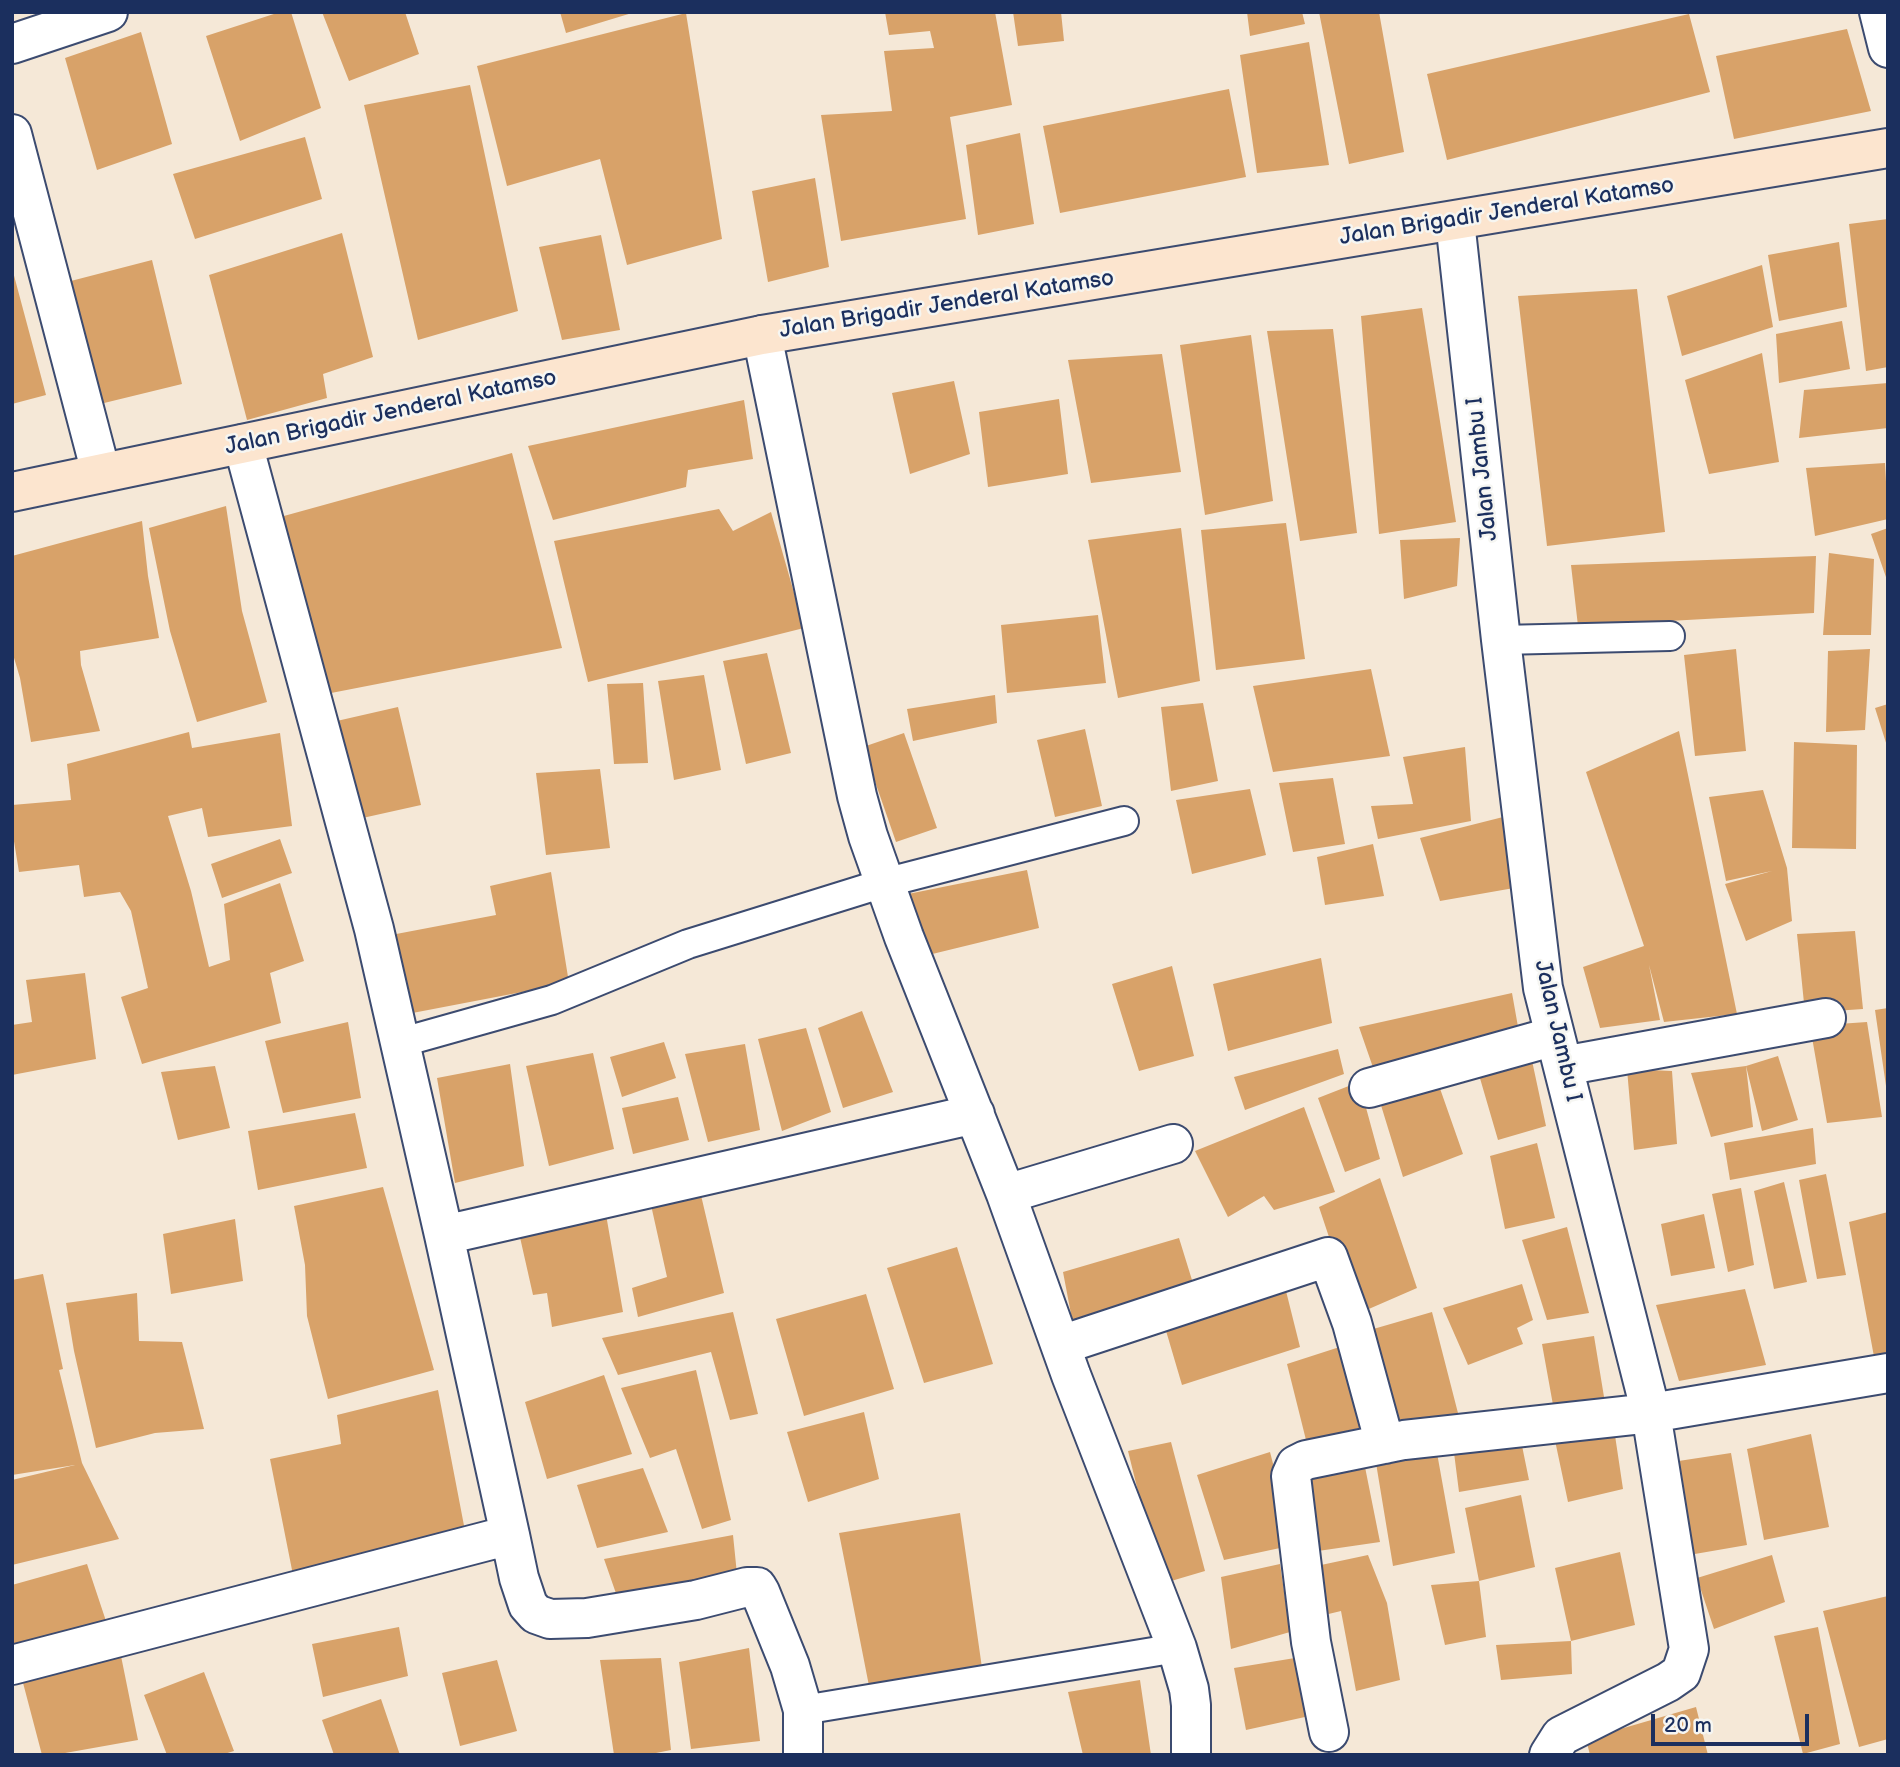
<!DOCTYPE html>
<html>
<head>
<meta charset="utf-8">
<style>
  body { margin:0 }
  #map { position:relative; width:1900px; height:1767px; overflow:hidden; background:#f5e8d7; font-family:"Balsamiq Sans",sans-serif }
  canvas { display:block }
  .frame { position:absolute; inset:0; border:14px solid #1b2f5e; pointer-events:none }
  .scale { position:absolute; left:1651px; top:1714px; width:158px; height:32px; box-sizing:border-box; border:4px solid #1b2f5e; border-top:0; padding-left:9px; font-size:21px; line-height:24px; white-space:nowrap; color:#1b2f5e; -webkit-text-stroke:5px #f6f6f2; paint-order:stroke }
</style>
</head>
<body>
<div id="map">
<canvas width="1900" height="1767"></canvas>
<div class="frame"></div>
<div class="scale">20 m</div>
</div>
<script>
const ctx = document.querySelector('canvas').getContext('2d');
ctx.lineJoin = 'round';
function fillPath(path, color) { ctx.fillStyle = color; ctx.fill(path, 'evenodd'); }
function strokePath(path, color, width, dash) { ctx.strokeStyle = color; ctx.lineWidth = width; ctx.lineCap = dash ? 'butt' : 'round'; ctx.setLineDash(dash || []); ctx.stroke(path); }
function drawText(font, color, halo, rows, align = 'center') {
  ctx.font = font + ' "Balsamiq Sans",sans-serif'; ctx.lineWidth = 5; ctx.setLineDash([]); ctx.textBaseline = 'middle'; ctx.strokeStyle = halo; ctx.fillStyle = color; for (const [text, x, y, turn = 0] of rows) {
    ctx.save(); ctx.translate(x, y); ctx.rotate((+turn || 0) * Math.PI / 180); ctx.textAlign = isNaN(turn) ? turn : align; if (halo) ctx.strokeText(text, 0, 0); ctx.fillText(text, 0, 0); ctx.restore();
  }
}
fillPath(new Path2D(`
  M 280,12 L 291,12 L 321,108 L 240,141 L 206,36 Z
  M 322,12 L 405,12 L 419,54 L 349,81 Z
  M 560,12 L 632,12 L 632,13 L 566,33 Z
  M 885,12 L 995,12 L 1012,105 L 950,117 L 966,219 L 841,241 L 821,115 L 892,111 L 884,51 L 934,48 L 930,31 L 889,35 Z
  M 1013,12 L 1061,12 L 1064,41 L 1018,46 Z
  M 1247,12 L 1302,12 L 1305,24 L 1250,36 Z
  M 1319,12 L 1379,12 L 1404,152 L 1349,164 Z
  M 686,13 L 722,239 L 627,265 L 600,159 L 507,186 L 477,66 Z
  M 1689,14 L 1710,92 L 1447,160 L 1427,74 Z
  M 1847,29 L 1871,111 L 1734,139 L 1716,56 Z
  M 141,32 L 172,144 L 97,170 L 65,58 Z
  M 1309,42 L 1329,165 L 1257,173 L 1240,55 Z
  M 470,85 L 518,311 L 418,340 L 364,105 Z
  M 1229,89 L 1246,177 L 1060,213 L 1043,126 Z
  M 1020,133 L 1034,224 L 978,235 L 966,145 Z
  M 305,137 L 322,199 L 195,239 L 173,174 Z
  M 815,178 L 829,267 L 768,282 L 752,191 Z
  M 1888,219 L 1888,367 L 1866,371 L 1849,224 Z
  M 342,233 L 373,357 L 323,374 L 327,398 L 247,420 L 209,275 Z
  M 601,235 L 620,330 L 562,340 L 539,247 Z
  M 1839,242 L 1847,307 L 1779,321 L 1768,255 Z
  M 152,260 L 182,384 L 100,404 L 67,282 Z
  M 1762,265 L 1773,327 L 1682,356 L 1667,296 Z
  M 12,268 L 46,395 L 12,404 Z
  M 1637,289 L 1665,532 L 1547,546 L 1518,296 Z
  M 1422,308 L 1456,522 L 1379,534 L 1361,316 Z
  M 1842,321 L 1850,369 L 1779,383 L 1776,334 Z
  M 1333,329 L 1357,533 L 1300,541 L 1267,331 Z
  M 1251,335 L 1273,501 L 1205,515 L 1180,345 Z
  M 1762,353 L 1779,462 L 1709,474 L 1685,380 Z
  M 1162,354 L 1181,472 L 1091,483 L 1068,360 Z
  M 954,381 L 970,454 L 910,474 L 892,393 Z
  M 1888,383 L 1888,428 L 1799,438 L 1804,390 Z
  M 1059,399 L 1068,474 L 988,487 L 979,412 Z
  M 744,400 L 753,459 L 688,470 L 686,487 L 553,520 L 528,446 Z
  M 512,453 L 562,648 L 326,694 L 273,519 Z
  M 1885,463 L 1888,519 L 1815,536 L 1806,468 Z
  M 226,506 L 242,611 L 267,702 L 197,722 L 170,631 L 149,528 Z
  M 719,509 L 733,531 L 771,512 L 804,628 L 588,682 L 554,541 Z
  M 142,521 L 148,576 L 159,638 L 80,651 L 81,665 L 100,731 L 31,742 L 20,678 L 12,651 L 12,556 Z
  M 1286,523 L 1305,659 L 1216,670 L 1201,530 Z
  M 1181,528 L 1200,681 L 1118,698 L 1088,540 Z
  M 1888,528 L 1888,580 L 1887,580 L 1871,534 Z
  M 1460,538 L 1457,586 L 1404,599 L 1400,540 Z
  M 1829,553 L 1874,559 L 1871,635 L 1823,635 Z
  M 1816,556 L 1814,613 L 1578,626 L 1571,565 Z
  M 1098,615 L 1106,683 L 1007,693 L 1001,625 Z
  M 1736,649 L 1746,751 L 1695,756 L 1684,655 Z
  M 1870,649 L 1865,730 L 1826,732 L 1828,651 Z
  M 767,653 L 791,753 L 746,764 L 723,661 Z
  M 1371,669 L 1390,756 L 1273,772 L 1253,686 Z
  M 704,675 L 721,770 L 674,780 L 658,681 Z
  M 643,683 L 648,763 L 614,764 L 607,684 Z
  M 995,695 L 997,723 L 913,741 L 907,709 Z
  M 1203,703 L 1218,781 L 1171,791 L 1161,707 Z
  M 1888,704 L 1888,746 L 1887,746 L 1875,708 Z
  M 398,707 L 421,805 L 349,821 L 328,723 Z
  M 1085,729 L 1102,806 L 1055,817 L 1037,740 Z
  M 1679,731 L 1737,1014 L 1664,1022 L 1649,965 L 1660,1020 L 1600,1028 L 1583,967 L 1644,946 L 1586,772 Z
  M 189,732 L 192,748 L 280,733 L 292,826 L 208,837 L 202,808 L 168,816 L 191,891 L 209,967 L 230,960 L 224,904 L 280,883 L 304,961 L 270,973 L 281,1023 L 142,1064 L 121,997 L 148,988 L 131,911 L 120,892 L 84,897 L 79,865 L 19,872 L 12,829 L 12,805 L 71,800 L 67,764 Z
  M 904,733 L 937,828 L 896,842 L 863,747 Z
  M 1794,742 L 1857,745 L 1856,849 L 1792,848 Z
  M 1465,747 L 1471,821 L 1378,839 L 1371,806 L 1413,804 L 1403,757 Z
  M 600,769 L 610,848 L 546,855 L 536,773 Z
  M 1333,778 L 1345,844 L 1293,852 L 1279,783 Z
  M 1250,789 L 1266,855 L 1192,874 L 1176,800 Z
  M 1763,790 L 1787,868 L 1792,921 L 1746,941 L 1725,884 L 1772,871 L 1726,881 L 1709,797 Z
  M 1507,816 L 1514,888 L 1440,901 L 1420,838 Z
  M 280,839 L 292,873 L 222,898 L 211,864 Z
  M 1373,844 L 1384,896 L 1325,905 L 1317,857 Z
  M 1027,870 L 1039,928 L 920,957 L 908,894 Z
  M 551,872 L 569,983 L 402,1015 L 391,935 L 496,915 L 490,886 Z
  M 1855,931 L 1863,1009 L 1805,1013 L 1797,934 Z
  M 1321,958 L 1332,1023 L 1228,1051 L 1213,984 Z
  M 1172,966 L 1194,1056 L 1139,1071 L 1112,984 Z
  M 85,973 L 96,1059 L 12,1075 L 12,1025 L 32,1022 L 26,980 Z
  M 1512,993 L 1520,1038 L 1377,1079 L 1359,1027 Z
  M 1888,1008 L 1888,1085 L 1886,1086 L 1875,1010 Z
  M 862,1011 L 893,1092 L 843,1108 L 818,1028 Z
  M 348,1022 L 361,1098 L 283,1113 L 265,1041 Z
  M 1867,1022 L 1882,1117 L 1827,1123 L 1810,1026 Z
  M 806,1028 L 831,1112 L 782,1131 L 758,1039 Z
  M 664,1042 L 676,1078 L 622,1097 L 610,1057 Z
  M 745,1044 L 760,1130 L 708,1142 L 685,1054 Z
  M 1338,1049 L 1344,1074 L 1245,1110 L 1234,1077 Z
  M 593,1053 L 614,1149 L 549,1166 L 526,1066 Z
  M 1531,1056 L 1546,1126 L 1498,1140 L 1477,1068 Z
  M 1778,1056 L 1798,1120 L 1762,1131 L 1746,1066 Z
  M 510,1064 L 524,1166 L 455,1183 L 437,1078 Z
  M 215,1066 L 230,1128 L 178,1140 L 161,1072 Z
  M 1746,1066 L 1753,1127 L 1711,1137 L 1691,1073 Z
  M 1627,1069 L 1672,1071 L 1677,1144 L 1634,1150 Z
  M 1437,1080 L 1463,1154 L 1403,1177 L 1380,1102 Z
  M 1359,1082 L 1380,1159 L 1345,1172 L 1318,1098 Z
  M 678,1097 L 689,1140 L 633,1154 L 622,1108 Z
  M 1304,1107 L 1335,1192 L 1274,1210 L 1264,1196 L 1228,1217 L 1195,1151 Z
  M 355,1113 L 367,1168 L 258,1190 L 248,1131 Z
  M 1813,1128 L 1816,1164 L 1730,1180 L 1724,1143 Z
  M 1537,1143 L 1555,1218 L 1505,1229 L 1490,1156 Z
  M 1826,1174 L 1846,1275 L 1817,1279 L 1799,1180 Z
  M 1380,1178 L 1417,1288 L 1355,1315 L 1319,1207 Z
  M 1784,1182 L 1807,1282 L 1774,1289 L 1754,1191 Z
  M 383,1187 L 434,1370 L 328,1399 L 307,1316 L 305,1265 L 294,1206 Z
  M 1741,1188 L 1754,1265 L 1728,1272 L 1712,1194 Z
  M 700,1191 L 724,1293 L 638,1317 L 632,1288 L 667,1277 L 651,1205 Z
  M 604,1203 L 623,1312 L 552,1327 L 547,1293 L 533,1295 L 517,1224 Z
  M 1888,1212 L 1888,1359 L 1875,1362 L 1849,1222 Z
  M 1704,1214 L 1715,1268 L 1671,1276 L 1661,1224 Z
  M 235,1219 L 243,1281 L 171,1294 L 163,1234 Z
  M 1567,1227 L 1589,1313 L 1547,1320 L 1522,1240 Z
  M 1179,1238 L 1196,1293 L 1075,1335 L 1063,1272 Z
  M 957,1247 L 993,1364 L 924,1383 L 887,1268 Z
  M 43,1274 L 63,1369 L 59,1370 L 82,1463 L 119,1539 L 12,1565 L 12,1480 L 75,1465 L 12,1475 L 12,1280 Z
  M 1284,1283 L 1300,1347 L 1182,1385 L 1164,1324 Z
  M 1522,1284 L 1533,1320 L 1517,1328 L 1523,1344 L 1468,1365 L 1443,1308 Z
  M 1745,1289 L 1766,1365 L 1679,1381 L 1656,1305 Z
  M 137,1293 L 139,1341 L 182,1342 L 204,1429 L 155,1433 L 96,1448 L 74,1351 L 66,1303 Z
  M 866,1294 L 894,1389 L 804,1416 L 776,1319 Z
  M 733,1312 L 758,1414 L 730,1420 L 711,1352 L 618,1375 L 602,1338 Z
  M 1432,1312 L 1459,1417 L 1391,1438 L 1363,1332 Z
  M 1594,1336 L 1606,1409 L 1555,1416 L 1542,1344 Z
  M 1352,1343 L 1369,1426 L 1306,1440 L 1287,1364 Z
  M 696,1370 L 731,1520 L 702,1529 L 676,1449 L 650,1458 L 621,1388 Z
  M 604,1375 L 632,1454 L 547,1479 L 525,1402 Z
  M 438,1390 L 466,1536 L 293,1575 L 270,1459 L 341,1444 L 337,1415 Z
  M 864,1412 L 879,1479 L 808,1502 L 787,1432 Z
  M 1613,1422 L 1623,1489 L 1568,1502 L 1553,1431 Z
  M 1519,1431 L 1529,1480 L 1459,1492 L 1452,1437 Z
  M 1811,1434 L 1829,1527 L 1764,1540 L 1747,1449 Z
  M 1171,1442 L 1205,1571 L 1161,1584 L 1128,1451 Z
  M 1270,1452 L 1294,1545 L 1224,1560 L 1197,1475 Z
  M 1362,1452 L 1380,1542 L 1318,1551 L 1297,1468 Z
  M 1437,1453 L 1455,1553 L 1393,1566 L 1375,1457 Z
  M 1731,1453 L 1747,1545 L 1689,1555 L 1672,1462 Z
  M 643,1468 L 668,1532 L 597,1548 L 577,1485 Z
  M 1521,1495 L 1535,1567 L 1479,1581 L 1465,1508 Z
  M 960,1513 L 982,1668 L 870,1691 L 839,1533 Z
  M 733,1535 L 738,1584 L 619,1602 L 604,1559 Z
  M 1620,1552 L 1635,1625 L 1571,1641 L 1555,1568 Z
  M 1368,1555 L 1387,1603 L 1400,1680 L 1356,1691 L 1341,1611 L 1316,1617 L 1307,1568 Z
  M 1772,1555 L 1785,1602 L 1714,1629 L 1697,1578 Z
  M 87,1564 L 107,1624 L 12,1646 L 12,1585 Z
  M 1280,1564 L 1290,1632 L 1231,1649 L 1221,1577 Z
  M 1479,1581 L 1486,1637 L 1445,1645 L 1431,1585 Z
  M 1888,1596 L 1888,1739 L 1859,1747 L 1823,1611 Z
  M 399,1627 L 408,1676 L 323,1697 L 312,1644 Z
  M 1818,1627 L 1840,1744 L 1803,1754 L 1774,1636 Z
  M 1571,1641 L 1572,1674 L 1501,1680 L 1496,1645 Z
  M 749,1648 L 760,1741 L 691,1749 L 679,1662 Z
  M 121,1656 L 138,1740 L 54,1755 L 42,1755 L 22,1679 Z
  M 1301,1657 L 1314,1715 L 1246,1730 L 1234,1668 Z
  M 661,1658 L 671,1750 L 646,1755 L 614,1755 L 600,1660 Z
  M 497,1660 L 517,1731 L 460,1746 L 442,1673 Z
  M 204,1672 L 234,1751 L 221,1755 L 167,1755 L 144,1695 Z
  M 1140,1680 L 1151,1755 L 1083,1755 L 1068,1692 Z
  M 381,1699 L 400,1755 L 334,1755 L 322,1720 Z
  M 1696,1707 L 1708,1755 L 1590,1755 L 1586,1739 Z`), '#d8a269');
const service = new Path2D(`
  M 1501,640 L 1670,636
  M 399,1043 L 552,1000 L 688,944 L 884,883 L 1124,821
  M 803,1710 L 1177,1648`);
const minor = new Path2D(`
  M 1879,12 L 1888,48
  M 12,44 L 108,12
  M 12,134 L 101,473
  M 1455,221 L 1501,640 L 1543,988 L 1651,1413 L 1689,1649 L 1681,1673 L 1668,1682 L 1561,1736 L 1549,1755
  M 762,335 L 857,796 L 868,836 L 904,937 L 1006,1194 L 1071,1375 L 1177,1648 L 1189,1689 L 1191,1705 L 1191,1755
  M 1563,1066 L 1826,1018
  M 1369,1088 L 1555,1036
  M 1006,1194 L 1173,1144
  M 444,1235 L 975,1114
  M 1061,1345 L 1328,1257 L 1352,1323 L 1385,1444
  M 510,1535 L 519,1578 L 528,1605 L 536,1614 L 550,1619 L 587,1618 L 696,1600 L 747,1587 L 757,1587 L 760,1592 L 790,1666 L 803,1710 L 803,1755
  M 12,1665 L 510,1535 L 444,1235 L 374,929 L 243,444
  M 1329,1732 L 1311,1642 L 1291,1476 L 1296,1465 L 1306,1460 L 1404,1440 L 1651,1413 L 1888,1373`);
const secondary = new Path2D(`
  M 12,492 L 762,335 L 1888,148`);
strokePath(service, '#3c4b70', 32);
strokePath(minor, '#3c4b70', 42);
strokePath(secondary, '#3c4b70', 42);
strokePath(service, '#fff', 28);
strokePath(minor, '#fff', 38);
strokePath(secondary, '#fce5cf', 38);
drawText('23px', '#1b2f5e', '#f6f6f2', [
  ["Jalan Brigadir Jenderal Katamso",1507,212,-9],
  ["Jalan Brigadir Jenderal Katamso",947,305,-9],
  ["Jalan Brigadir Jenderal Katamso",391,413,-12],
  ["Jalan Jambu I",1483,469,-96],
  ["Jalan Jambu I",1557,1031,77]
]);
</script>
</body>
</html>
